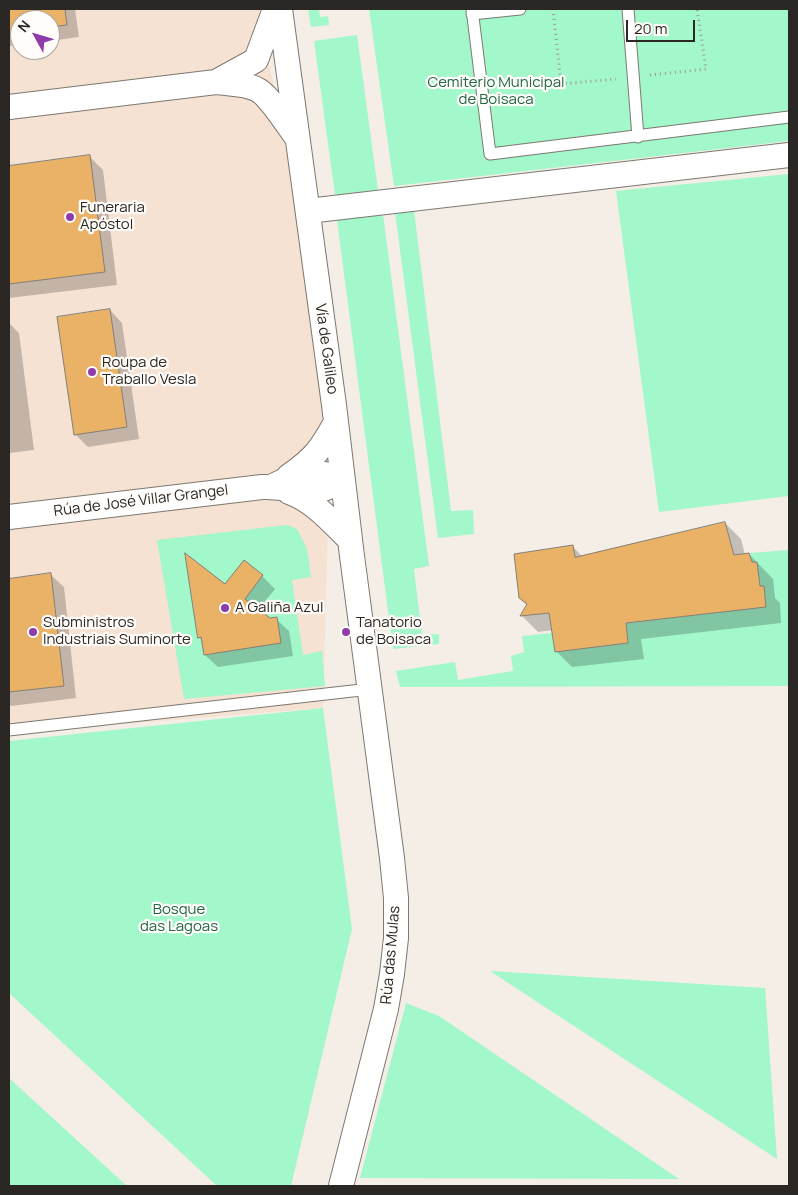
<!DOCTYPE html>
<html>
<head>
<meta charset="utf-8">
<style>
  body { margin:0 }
  #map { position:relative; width:798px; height:1195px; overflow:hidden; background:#f5eee6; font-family:Manrope,sans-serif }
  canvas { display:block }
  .frame { position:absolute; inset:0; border:10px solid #2a2724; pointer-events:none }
  .north { position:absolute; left:10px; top:10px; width:50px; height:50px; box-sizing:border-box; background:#fffcf9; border:1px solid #aaa7a4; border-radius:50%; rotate:309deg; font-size:14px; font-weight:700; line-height:20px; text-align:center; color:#2a2724 }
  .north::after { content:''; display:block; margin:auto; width:18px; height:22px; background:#8f3cab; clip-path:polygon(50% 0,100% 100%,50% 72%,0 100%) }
  .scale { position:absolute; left:626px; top:20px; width:69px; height:22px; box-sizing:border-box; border:2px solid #2a2724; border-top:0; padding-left:6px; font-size:15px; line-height:18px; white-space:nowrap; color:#2a2724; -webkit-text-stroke:4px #fffcf9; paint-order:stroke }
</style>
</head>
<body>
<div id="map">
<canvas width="798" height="1195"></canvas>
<div class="frame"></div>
<div class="north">N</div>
<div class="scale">20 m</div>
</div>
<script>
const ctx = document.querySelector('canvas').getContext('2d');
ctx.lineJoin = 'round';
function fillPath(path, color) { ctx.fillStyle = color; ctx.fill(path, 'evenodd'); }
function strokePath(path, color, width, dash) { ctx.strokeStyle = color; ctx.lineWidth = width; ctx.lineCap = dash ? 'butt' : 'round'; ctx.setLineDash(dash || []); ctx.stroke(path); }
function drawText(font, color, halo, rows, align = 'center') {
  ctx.font = font + ' Manrope,sans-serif'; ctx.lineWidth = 4.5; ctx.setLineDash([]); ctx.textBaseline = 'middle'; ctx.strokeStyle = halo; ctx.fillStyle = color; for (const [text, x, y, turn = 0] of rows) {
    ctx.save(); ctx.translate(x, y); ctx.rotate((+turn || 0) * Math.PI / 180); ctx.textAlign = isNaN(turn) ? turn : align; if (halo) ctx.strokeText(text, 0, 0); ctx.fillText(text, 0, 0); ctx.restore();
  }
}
fillPath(new Path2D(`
  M 9,9 L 262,9 L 268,57 L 332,379 L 323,708 L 9,733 ZM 20,20 L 50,20 L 50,50 L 20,50 Z`), '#f5e2d2');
fillPath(new Path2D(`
  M 308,9 L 319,9 L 320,17 L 328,16 L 329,25 L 311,27 Z
  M 369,9 L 789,9 L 789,141 L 394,186 Z
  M 357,35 L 378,190 L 335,195 L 314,41 Z
  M 789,174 L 789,496 L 659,512 L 616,191 Z
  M 414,210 L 451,511 L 473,510 L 474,534 L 438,538 L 395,212 Z
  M 383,214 L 429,566 L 414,569 L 422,635 L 439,634 L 439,644 L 393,649 L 337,220 Z
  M 287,525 L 297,529 L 307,549 L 311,577 L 292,580 L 303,655 L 322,651 L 325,686 L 184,699 L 157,540 Z
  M 789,550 L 789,686 L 400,687 L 396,671 L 455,662 L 458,680 L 513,671 L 511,656 L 524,652 L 522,636 L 552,633 L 555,652 L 628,643 L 626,623 L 765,607 L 764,586 L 760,586 L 757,562 L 752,562 L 749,553 Z
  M 323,708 L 352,929 L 291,1186 L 217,1186 L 9,993 L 9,741 Z
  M 490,971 L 765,988 L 777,1159 Z
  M 406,1003 L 439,1016 L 679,1179 L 360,1178 Z
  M 9,1078 L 127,1186 L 9,1186 Z`), '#a2f7cb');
fillPath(new Path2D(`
  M 9,9 L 75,9 L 79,37 L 50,41 L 50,20 L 20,20 L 20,45 L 9,46 Z
  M 89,156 L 103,170 L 117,285 L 9,298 L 9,166 Z
  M 110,310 L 122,323 L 139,439 L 88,447 L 75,434 Z
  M 9,323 L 19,333 L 34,450 L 9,453 Z
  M 725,523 L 741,539 L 745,555 L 749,554 L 773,579 L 775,598 L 780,603 L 781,623 L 641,639 L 644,659 L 572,667 L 556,651 L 553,630 L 538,632 L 522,616 L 527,605 L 520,598 L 573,547 L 583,557 Z
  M 244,562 L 262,576 L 275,589 L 258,610 L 270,620 L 276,619 L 289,631 L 293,656 L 218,667 L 205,655 L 203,641 L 199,637 L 225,586 Z
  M 51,575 L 64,587 L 76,698 L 11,706 L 9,704 L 9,580 Z`), '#0003');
const building = new Path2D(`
  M 9,9 L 65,9 L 67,25 L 50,27 L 50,20 L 20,20 L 20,31 L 9,33 Z
  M 90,155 L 105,272 L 9,284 L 9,166 Z
  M 110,309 L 127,427 L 74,435 L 57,317 Z
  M 725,522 L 734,555 L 749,553 L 752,562 L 757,562 L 760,586 L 764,586 L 766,607 L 626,623 L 628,643 L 555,652 L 549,613 L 520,616 L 527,604 L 519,598 L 514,554 L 573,545 L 575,557 Z
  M 185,553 L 225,584 L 244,560 L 263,575 L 245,599 L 270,618 L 277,617 L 281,643 L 204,655 L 201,637 L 198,638 Z
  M 51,573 L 64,686 L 9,692 L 9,579 Z`);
fillPath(building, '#e9b267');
strokePath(building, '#847f77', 1);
const service = new Path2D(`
  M 472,9 L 490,154 L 789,117
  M 628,9 L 638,137
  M 472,14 L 520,9
  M 9,730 L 370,689`);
const minor = new Path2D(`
  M 280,9 L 334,405 L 352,556 L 392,858 L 396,898 L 396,938 L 392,974 L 386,1009 L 341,1186
  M 216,82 L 256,60 L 275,9
  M 9,107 L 216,82 C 229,84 246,83 258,90 C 268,95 288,125 295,135
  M 308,211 L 789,155
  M 289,476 C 315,458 321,449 336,422
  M 289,492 C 314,501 331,521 350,540
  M 9,517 L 262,487 C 280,486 296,492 313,491 C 324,491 333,484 342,479 C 316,468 296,474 273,486`);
strokePath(service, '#7d7870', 13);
strokePath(minor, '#7d7870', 26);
strokePath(new Path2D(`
  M 553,9 L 561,84 L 616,79
  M 650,75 L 706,69 L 697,9`), '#9f9a94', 3, [1, 4]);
strokePath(service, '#fff', 11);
strokePath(minor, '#fff', 24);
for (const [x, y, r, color] of [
  [70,217,5,"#8f3cab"],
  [92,372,5,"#8f3cab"],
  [225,608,5,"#8f3cab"],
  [33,632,5,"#8f3cab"],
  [346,632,5,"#8f3cab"]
]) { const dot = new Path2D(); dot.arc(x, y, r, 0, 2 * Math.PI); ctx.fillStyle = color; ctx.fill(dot); strokePath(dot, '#fffcf9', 2); }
drawText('15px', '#216647', '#fffcf9', [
  ["Cemiterio Municipal",496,83],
  ["de Boisaca",496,100],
  ["Bosque",179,910],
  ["das Lagoas",179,927]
]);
drawText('15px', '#2a2724', '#fffcf9', [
  ["Funeraria",80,208],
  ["Apóstol",80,225],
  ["Roupa de",102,363],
  ["Traballo Vesla",102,380],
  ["A Galiña Azul",235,608],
  ["Subministros",43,623],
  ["Industriais Suminorte",43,640],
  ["Tanatorio",356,623],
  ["de Boisaca",356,640]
], 'left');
drawText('15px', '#2a2724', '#fffcf9', [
  ["Vía de Galileo",326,349,82],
  ["Rúa de José Villar Grangel",141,501,-7],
  ["Rúa das Mulas",391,955,-85]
]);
</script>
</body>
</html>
